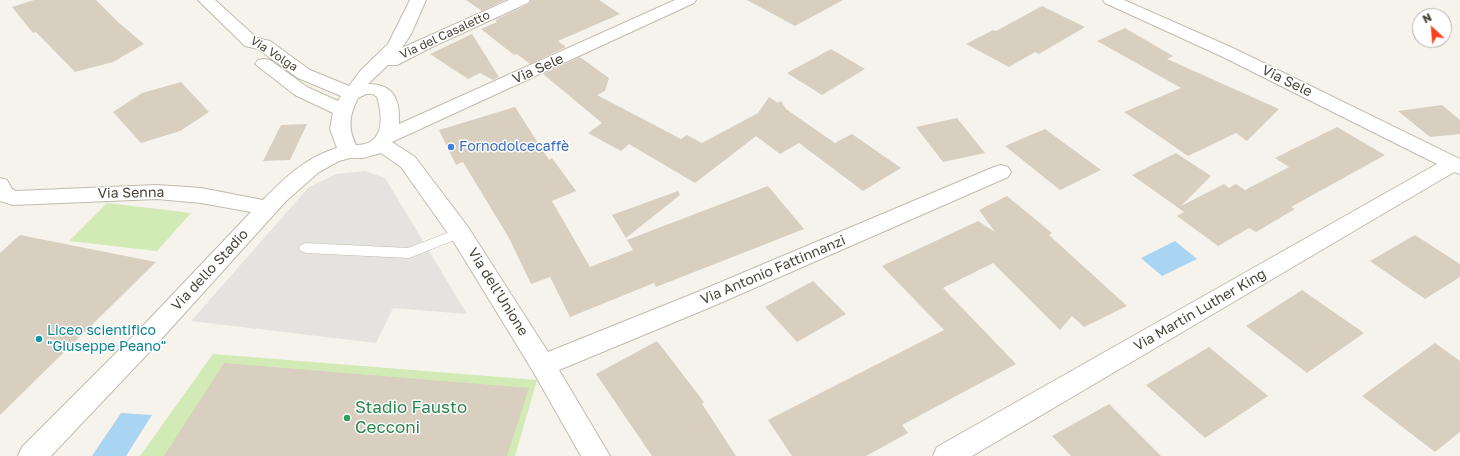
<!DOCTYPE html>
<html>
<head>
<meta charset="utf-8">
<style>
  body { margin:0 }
  #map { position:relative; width:1460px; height:456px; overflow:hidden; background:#f6f3ec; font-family:"Golos Text",sans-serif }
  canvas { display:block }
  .north { position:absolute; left:1412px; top:8px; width:40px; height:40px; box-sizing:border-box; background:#fff; border:1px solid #b7b4b0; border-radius:50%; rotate:334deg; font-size:11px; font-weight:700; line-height:16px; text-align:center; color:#4b4439 }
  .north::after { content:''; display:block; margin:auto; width:14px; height:18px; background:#fc3f1d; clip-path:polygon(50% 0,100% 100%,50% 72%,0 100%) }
</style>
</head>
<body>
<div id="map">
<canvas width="1460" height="456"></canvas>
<div class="north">N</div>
</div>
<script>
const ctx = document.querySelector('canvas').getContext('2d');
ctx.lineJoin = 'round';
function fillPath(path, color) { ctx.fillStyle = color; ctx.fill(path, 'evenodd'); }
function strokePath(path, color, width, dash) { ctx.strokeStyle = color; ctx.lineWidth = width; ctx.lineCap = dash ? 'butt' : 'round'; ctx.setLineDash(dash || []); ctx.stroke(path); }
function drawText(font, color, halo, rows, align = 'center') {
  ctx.font = font + ' "Golos Text",sans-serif'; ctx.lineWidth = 3; ctx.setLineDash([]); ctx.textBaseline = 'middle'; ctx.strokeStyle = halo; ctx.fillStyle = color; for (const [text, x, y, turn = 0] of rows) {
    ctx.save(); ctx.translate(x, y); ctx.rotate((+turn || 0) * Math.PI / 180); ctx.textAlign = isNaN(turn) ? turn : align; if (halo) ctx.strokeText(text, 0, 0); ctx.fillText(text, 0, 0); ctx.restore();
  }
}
fillPath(new Path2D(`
  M 107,203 L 191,213 L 157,251 L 69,241 Z
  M 213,354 L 537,380 L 515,456 L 140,456 Z`), '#d2eab5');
fillPath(new Path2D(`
  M 365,171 L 385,178 L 467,314 L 393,308 L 376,343 L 191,321 L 309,187 L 336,174 Z`), '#e5e3e0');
fillPath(new Path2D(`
  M 1175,241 L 1197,259 L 1162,276 L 1141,258 Z
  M 121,413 L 152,415 L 126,456 L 92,456 Z`), '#a9d4f2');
fillPath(new Path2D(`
  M 34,0 L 96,0 L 118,22 L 144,44 L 113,62 L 75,72 L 36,32 L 33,33 L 12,7 Z
  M 466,0 L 505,0 L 482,11 Z
  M 531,0 L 599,0 L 620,14 L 558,41 L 566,47 L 530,64 L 517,54 L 514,55 L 481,29 L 497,22 L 495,20 L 529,4 Z
  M 747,0 L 843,0 L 795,26 Z
  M 1042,6 L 1085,27 L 1039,54 L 1035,52 L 1009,67 L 966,44 L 993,30 L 996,31 Z
  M 1125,28 L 1173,56 L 1167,59 L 1279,109 L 1247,141 L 1236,133 L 1188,156 L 1124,112 L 1181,88 L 1097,41 Z
  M 472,34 L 499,77 L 493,80 L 480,73 L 468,79 L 430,54 Z
  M 831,49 L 865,69 L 822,95 L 787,73 Z
  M 580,57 L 609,78 L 605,91 L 597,95 L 681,139 L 687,135 L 702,143 L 758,113 L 769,97 L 778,103 L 781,101 L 786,109 L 835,143 L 852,134 L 901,168 L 863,191 L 799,143 L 780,154 L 756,136 L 695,183 L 629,144 L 621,151 L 588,133 L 602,123 L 543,74 Z
  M 181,82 L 209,112 L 180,131 L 141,143 L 113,112 L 142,93 Z
  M 1442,105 L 1460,120 L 1460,134 L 1430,137 L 1398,111 Z
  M 515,107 L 549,160 L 552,158 L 576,191 L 552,201 L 590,267 L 633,250 L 627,240 L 768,186 L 804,229 L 656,287 L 654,283 L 570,317 L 550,277 L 531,284 L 509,238 L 463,162 L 456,165 L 439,130 Z
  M 957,118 L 985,153 L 943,162 L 916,127 Z
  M 307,124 L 290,160 L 263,161 L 281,125 Z
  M 1337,127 L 1385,155 L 1291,207 L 1295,209 L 1256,232 L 1249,228 L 1218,246 L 1177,216 L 1184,212 L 1132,175 L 1176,153 L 1211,176 L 1181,206 L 1224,184 L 1229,188 L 1236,184 L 1245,190 L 1289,167 L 1275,158 Z
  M 1045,129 L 1101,170 L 1060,190 L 1005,146 Z
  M 678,191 L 680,195 L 626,238 L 612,215 Z
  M 1007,196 L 1052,233 L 1049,235 L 1127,306 L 1084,327 L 1072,316 L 1060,330 L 993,263 L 943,288 L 1016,364 L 902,425 L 908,433 L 866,456 L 792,456 L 768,420 L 944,330 L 882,266 L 978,221 L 995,232 L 979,210 Z
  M 20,235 L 156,262 L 0,415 L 0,253 Z
  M 1415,235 L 1460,264 L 1460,277 L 1425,299 L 1370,261 Z
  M 813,281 L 846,314 L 797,342 L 765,307 Z
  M 1302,290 L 1364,333 L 1307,373 L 1246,326 Z
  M 657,341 L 704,402 L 702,404 L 736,456 L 652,456 L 596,374 Z
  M 1435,343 L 1460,361 L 1460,432 L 1435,452 L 1362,396 Z
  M 1209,347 L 1268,396 L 1205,438 L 1146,385 Z
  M 224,363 L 358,374 L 529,388 L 507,456 L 164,456 Z
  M 1109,404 L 1161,456 L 1071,456 L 1052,436 Z`), '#d8cfc1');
const service = new Path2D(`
  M 460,228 L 465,230 L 467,233 L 465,236 L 409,258 L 306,253 L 301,251 L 299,248 L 301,245 L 306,243 L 408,248 Z`);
const minor = new Path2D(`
  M 198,0 L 215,0 L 257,38 L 270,41 L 310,70 L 349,86 L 360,71 L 388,44 L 410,0 L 426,0 L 411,34 L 402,48 L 509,0 L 530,0 L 528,3 L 432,47 L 397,65 L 388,65 L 368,84 C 395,84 400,101 399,124 L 675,0 L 696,0 L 694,3 L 392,142 L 415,157 L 468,227 L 548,352 L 695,293 L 994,167 L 1001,165 L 1008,167 L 1011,172 L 1008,177 L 711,307 L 559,370 L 610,456 L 581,456 L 534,373 L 452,239 L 401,167 L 381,153 L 363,158 L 350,158 L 339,161 L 319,172 L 286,201 L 155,346 L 51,456 L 18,456 L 22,447 L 137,332 L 251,212 L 201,203 L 157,199 L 13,205 L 0,201 L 0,178 L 7,180 L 12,189 L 16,191 L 157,185 L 201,188 L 263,200 C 284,178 308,156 337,148 L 330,129 L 333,113 L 295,95 L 255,64 L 258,60 L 264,59 L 270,60 L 307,87 L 338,101 L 341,96 L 298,78 L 258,49 L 245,46 ZM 366,94 L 373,94 L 377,97 C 383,117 385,145 356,145 C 347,127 350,114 358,98 Z
  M 1103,0 L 1124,0 L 1235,49 L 1460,159 L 1460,174 L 1454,172 L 972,456 L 933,456 L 937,447 L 1437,164 L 1223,57 L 1105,3 Z`);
strokePath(service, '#c2bbae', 1);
strokePath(minor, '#c2bbae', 2);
fillPath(service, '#fff');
fillPath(minor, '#fff');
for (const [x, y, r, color] of [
  [451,147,4,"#3f7fe0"],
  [39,339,4,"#0f9aa8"],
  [347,418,4,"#2e9e5b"]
]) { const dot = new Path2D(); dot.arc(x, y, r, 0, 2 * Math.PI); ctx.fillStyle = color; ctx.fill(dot); strokePath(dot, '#fff', 1.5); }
drawText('12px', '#4b4439', '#fff', [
  ["Via del Casaletto",445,35,-25],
  ["Via Volga",274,54,33]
]);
drawText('14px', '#4b4439', '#fff', [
  ["Via Sele",538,69,-24],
  ["Via Sele",1287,81,26],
  ["Via Senna",131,193,-1],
  ["Via dello Stadio",210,270,-47],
  ["Via Antonio Fattinnanzi",773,270,-23],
  ["Via dell'Unione",498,292,58],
  ["Via Martin Luther King",1200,310,-30]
]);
drawText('14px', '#366cbe', '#fff', [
  ["Fornodolcecaffè",459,147]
], 'left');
drawText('14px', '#0d838f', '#fff', [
  ["Liceo scientifico",47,331],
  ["\"Giuseppe Peano\"",47,347]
], 'left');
drawText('17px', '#27864d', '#fff', [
  ["Stadio Fausto",355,408],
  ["Cecconi",355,428]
], 'left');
</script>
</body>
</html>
